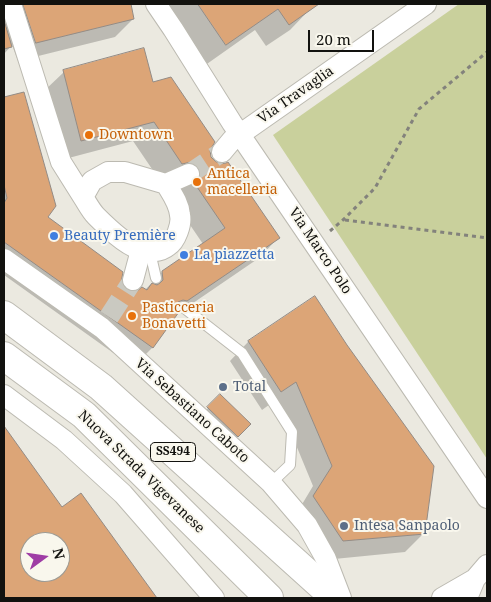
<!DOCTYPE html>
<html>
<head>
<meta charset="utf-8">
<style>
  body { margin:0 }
  #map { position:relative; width:491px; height:602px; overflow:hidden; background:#ebe9e0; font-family:"Noto Serif",serif }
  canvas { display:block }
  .frame { position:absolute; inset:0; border:5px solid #12120f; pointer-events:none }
  .north { position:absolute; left:20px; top:532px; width:50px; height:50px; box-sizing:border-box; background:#f9f7ed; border:1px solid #9d9b94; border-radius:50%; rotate:76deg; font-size:14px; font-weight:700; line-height:20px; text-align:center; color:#12120f }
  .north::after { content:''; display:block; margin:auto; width:18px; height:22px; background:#9f3da5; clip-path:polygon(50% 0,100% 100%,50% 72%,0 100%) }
  .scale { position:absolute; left:308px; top:30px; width:66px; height:22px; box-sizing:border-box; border:2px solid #12120f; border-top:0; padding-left:6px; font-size:15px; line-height:18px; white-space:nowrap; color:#12120f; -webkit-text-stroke:4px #f9f7ed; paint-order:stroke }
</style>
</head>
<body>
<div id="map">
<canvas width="491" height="602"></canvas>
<div class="frame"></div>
<div class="north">N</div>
<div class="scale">20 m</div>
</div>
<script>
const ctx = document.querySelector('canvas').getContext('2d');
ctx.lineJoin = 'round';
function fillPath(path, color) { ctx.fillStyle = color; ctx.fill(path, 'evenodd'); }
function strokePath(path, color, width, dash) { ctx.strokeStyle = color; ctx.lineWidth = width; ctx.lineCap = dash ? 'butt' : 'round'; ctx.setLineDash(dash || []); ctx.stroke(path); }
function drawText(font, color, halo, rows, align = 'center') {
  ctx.font = font + ' "Noto Serif",serif'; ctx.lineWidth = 4; ctx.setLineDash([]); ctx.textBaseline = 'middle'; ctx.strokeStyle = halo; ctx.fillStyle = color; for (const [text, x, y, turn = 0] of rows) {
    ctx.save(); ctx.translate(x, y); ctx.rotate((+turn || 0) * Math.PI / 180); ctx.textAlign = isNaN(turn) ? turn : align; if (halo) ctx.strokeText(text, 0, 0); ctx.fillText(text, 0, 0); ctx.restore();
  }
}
fillPath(new Path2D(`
  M 459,4 L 487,4 L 487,459 L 273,135 Z`), '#c9d09c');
fillPath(new Path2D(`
  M 4,4 L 129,4 L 133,19 L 115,37 L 18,61 L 12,45 L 4,54 L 4,17 L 5,16 Z
  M 161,4 L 309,4 L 312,7 L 290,30 L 266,46 L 255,30 L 204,66 Z
  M 64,72 L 152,83 L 209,149 L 210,157 L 278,238 L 259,258 L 177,314 L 152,348 L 133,367 L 4,275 L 4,99 L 23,93 L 46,217 L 120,284 L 123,289 L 129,293 L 137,293 L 145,290 L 162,272 L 203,244 L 133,141 L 61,160 L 44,91 Z
  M 315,297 L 424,533 L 405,552 L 324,560 L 295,516 L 313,486 L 277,399 L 262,410 L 230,361 L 248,342 Z
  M 220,396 L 249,424 L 233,441 L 203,413 Z
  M 13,441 L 62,509 L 81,495 L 156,598 L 4,598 L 4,448 ZM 30,542 L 60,542 L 60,572 L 30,572 Z`), '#0003');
const building = new Path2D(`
  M 23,4 L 131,4 L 134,19 L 36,43 Z
  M 198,4 L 319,4 L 289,25 L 278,9 L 226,45 Z
  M 4,20 L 12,47 L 4,49 Z
  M 144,48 L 153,82 L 171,77 L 215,142 L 210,150 L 211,157 L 215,161 L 220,164 L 226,163 L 228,162 L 280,238 L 187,301 L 183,300 L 178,302 L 176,307 L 179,312 L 153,348 L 4,242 L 4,203 L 7,198 L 4,185 L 4,97 L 24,92 L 56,206 L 48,217 L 123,272 L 121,283 L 125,289 L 130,292 L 136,292 L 142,287 L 147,290 L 152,283 L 157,285 L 160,283 L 163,280 L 162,271 L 225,228 L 195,184 L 199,181 L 201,176 L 200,169 L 196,164 L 191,162 L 182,164 L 154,122 L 81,141 L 63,70 Z
  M 315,296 L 347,345 L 434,466 L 425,534 L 343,541 L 313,496 L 332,466 L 296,382 L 281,392 L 248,341 Z
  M 220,394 L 251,424 L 238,437 L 207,407 Z
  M 4,426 L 62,507 L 81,493 L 157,598 L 4,598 ZM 30,542 L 60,542 L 60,572 L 30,572 Z`);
fillPath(building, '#dca577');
strokePath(building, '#938b85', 1);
strokePath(new Path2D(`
  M 189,174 L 222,152
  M 109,317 L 133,280`), '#cac9c1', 20, [20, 10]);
const lane = new Path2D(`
  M 150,252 L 156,278
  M 183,307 L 242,353 L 292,432 L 290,465 L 271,483`);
const street = new Path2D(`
  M 11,4 L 61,162 L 83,197
  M 156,4 L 173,29 L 232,123 L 487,498
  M 222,152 L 232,140 L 426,4
  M 108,172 L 125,172 L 166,184 C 172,194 179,203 180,215 C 182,224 176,241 168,246 C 161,252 148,253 139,249 C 124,244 107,227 96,216 C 91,211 87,203 83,197 L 92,181 Z
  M 166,184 L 189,174
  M 4,259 L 102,328 L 271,483 L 307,525 L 326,559 L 341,598
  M 133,280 L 141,250
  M 4,395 L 64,440 L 123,494 L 214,598
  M 442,598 L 475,579
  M 467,598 L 475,579 L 487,565`);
const primary = new Path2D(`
  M 4,315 L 101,387 L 335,598
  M 4,356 L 84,415 L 269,598`);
strokePath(lane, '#bcbab1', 12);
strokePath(street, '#bcbab1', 22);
strokePath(primary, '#bcbab1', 30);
strokePath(new Path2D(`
  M 345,220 L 487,238
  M 330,231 L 344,219 L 375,188 L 419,109 L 487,52`), '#83827c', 3, [4, 4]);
strokePath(lane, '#fff', 10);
strokePath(street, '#fff', 20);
strokePath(primary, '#fff', 28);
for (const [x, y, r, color] of [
  [89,135,5,"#e8710a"],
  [197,182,5,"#e8710a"],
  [54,236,5,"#3f7fe0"],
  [184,255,5,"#3f7fe0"],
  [132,316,5,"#e8710a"],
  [223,387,5,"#5c6f8a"],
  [344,526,5,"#5c6f8a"]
]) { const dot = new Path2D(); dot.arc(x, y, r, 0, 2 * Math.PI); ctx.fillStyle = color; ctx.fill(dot); strokePath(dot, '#f9f7ed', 2); }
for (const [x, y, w] of [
  [173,452,45]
]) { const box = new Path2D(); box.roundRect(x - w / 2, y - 9.5, w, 19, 4); ctx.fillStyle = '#f9f7ed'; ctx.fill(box); strokePath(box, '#12120f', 1); }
drawText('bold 12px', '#12120f', null, [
  ["SS494",173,452]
]);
drawText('14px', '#12120f', '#f9f7ed', [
  ["Via Travaglia",296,95,-35],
  ["Via Marco Polo",320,251,56],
  ["Via Sebastiano Caboto",192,411,42],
  ["Nuova Strada Vigevanese",141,472,44]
]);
drawText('14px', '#c56008', '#f9f7ed', [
  ["Downtown",99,135],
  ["Antica",207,174],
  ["macelleria",207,190],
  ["Pasticceria",142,308],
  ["Bonavetti",142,324]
], 'left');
drawText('14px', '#366cbe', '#f9f7ed', [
  ["Beauty Première",64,236],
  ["La piazzetta",194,255]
], 'left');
drawText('14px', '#4e5e75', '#f9f7ed', [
  ["Total",233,387],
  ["Intesa Sanpaolo",354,526]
], 'left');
</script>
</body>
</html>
